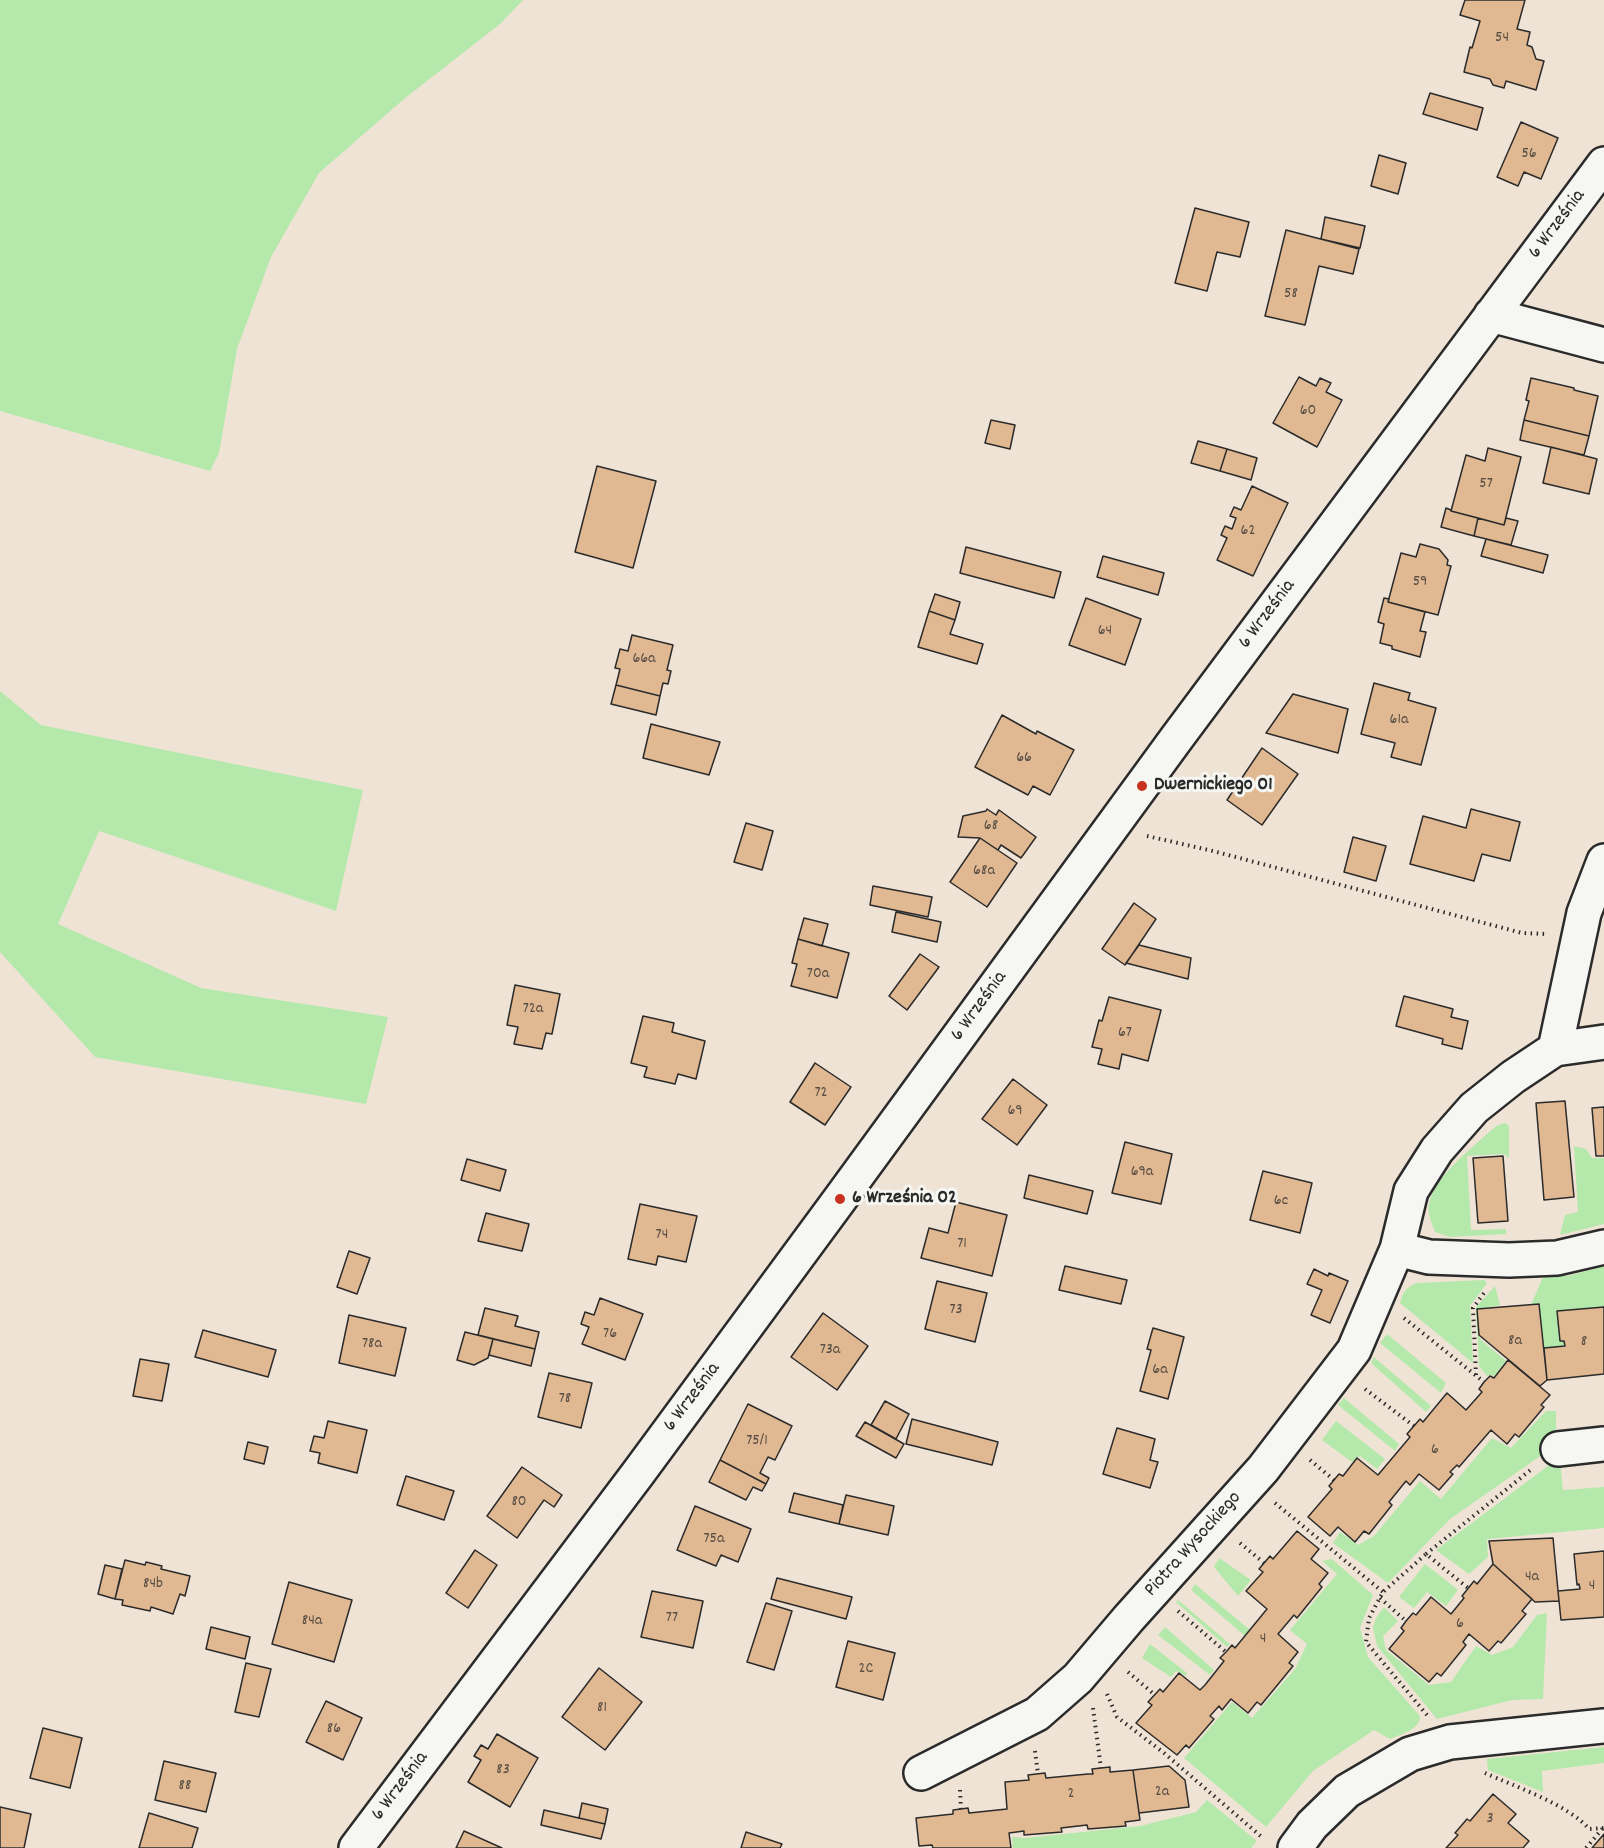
<!DOCTYPE html>
<html>
<head>
<meta charset="utf-8">
<style>
  body { margin:0 }
  canvas { display:block; background:#efe3d5 }
</style>
</head>
<body>
<canvas width="1604" height="1848"></canvas>
<script>
const ctx = document.querySelector('canvas').getContext('2d');
ctx.lineJoin = 'round';
function fillPath(path, color) { ctx.fillStyle = color; ctx.fill(path, 'evenodd'); }
function strokePath(path, color, width, dash) { ctx.strokeStyle = color; ctx.lineWidth = width; ctx.lineCap = dash ? 'butt' : 'round'; ctx.setLineDash(dash || []); ctx.stroke(path); }
function drawText(font, color, halo, rows, align = 'center') {
  ctx.font = font + ' Dekko,sans-serif'; ctx.lineWidth = 6; ctx.setLineDash([]); ctx.textBaseline = 'middle'; ctx.strokeStyle = halo; ctx.fillStyle = color; for (const [text, x, y, turn = 0] of rows) {
    ctx.save(); ctx.translate(x, y); ctx.rotate((+turn || 0) * Math.PI / 180); ctx.textAlign = isNaN(turn) ? turn : align; if (halo) ctx.strokeText(text, 0, 0); ctx.fillText(text, 0, 0); ctx.restore();
  }
}
fillPath(new Path2D(`
  M 0,0 L 523,0 L 500,24 L 404,99 L 319,173 L 271,257 L 237,349 L 219,453 L 210,471 L 0,411 Z
  M 0,691 L 41,725 L 363,790 L 336,911 L 99,831 L 58,924 L 201,988 L 388,1017 L 366,1104 L 95,1057 L 0,952 Z
  M 1505,1123 L 1509,1126 L 1509,1158 L 1504,1154 L 1467,1156 L 1471,1230 L 1506,1229 L 1506,1234 L 1450,1237 L 1435,1232 C 1433,1226 1430,1220 1429,1214 C 1424,1183 1475,1146 1496,1126 Z
  M 1574,1146 L 1586,1149 L 1592,1158 L 1604,1158 L 1604,1224 L 1560,1235 L 1565,1215 L 1578,1212 Z
  M 1604,1266 L 1604,1307 L 1557,1312 L 1560,1341 L 1564,1341 L 1565,1346 L 1544,1348 L 1531,1305 L 1542,1279 L 1547,1276 L 1568,1276 Z
  M 1484,1280 L 1487,1283 L 1470,1306 L 1473,1363 L 1400,1303 C 1403,1292 1406,1287 1417,1283 Z
  M 1495,1286 L 1500,1305 L 1477,1310 L 1479,1335 L 1481,1340 L 1506,1361 L 1494,1376 L 1491,1375 L 1487,1376 L 1479,1366 L 1476,1307 Z
  M 1387,1334 L 1446,1383 L 1441,1393 L 1380,1343 Z
  M 1374,1357 L 1431,1406 L 1426,1412 L 1371,1363 Z
  M 1344,1398 L 1399,1444 L 1395,1451 L 1338,1405 Z
  M 1546,1411 L 1556,1411 L 1556,1445 L 1450,1519 L 1388,1583 L 1333,1543 L 1340,1532 L 1358,1545 L 1374,1536 L 1420,1481 L 1441,1499 L 1492,1438 L 1511,1448 Z
  M 1336,1421 L 1385,1459 L 1377,1469 L 1360,1456 L 1352,1462 L 1322,1440 Z
  M 1560,1461 L 1563,1490 L 1604,1487 L 1604,1528 L 1487,1539 L 1488,1557 L 1469,1574 L 1436,1550 L 1553,1462 Z
  M 1219,1558 L 1251,1580 L 1238,1596 L 1214,1567 Z
  M 1332,1559 L 1373,1595 L 1360,1628 L 1368,1657 L 1420,1716 C 1420,1730 1401,1734 1390,1739 L 1374,1730 L 1313,1771 L 1266,1827 L 1184,1758 L 1232,1702 L 1252,1718 L 1295,1669 L 1307,1644 L 1290,1630 L 1337,1574 L 1322,1561 Z
  M 1425,1564 L 1458,1590 L 1446,1606 L 1427,1592 L 1414,1608 L 1399,1597 Z
  M 1195,1584 L 1250,1630 L 1245,1636 L 1191,1590 Z
  M 1178,1600 L 1230,1644 L 1227,1647 L 1176,1602 Z
  M 1384,1607 L 1398,1621 L 1383,1636 L 1386,1650 L 1429,1685 L 1451,1682 L 1476,1646 L 1492,1655 L 1513,1647 L 1537,1615 L 1547,1613 L 1543,1699 L 1512,1700 L 1437,1719 L 1377,1646 L 1373,1627 L 1376,1618 Z
  M 1165,1627 L 1214,1670 L 1210,1675 L 1158,1635 Z
  M 1150,1644 L 1187,1673 L 1186,1676 L 1176,1671 L 1171,1677 L 1142,1658 Z
  M 1604,1747 L 1604,1763 L 1542,1771 L 1543,1792 L 1488,1770 L 1487,1759 Z
  M 1207,1800 L 1257,1841 L 1251,1848 L 1013,1848 L 1012,1837 L 1025,1838 L 1140,1826 L 1196,1812 Z`), '#b5e9ab');
const building = new Path2D(`
  M 1465,0 L 1525,0 L 1517,29 L 1530,32 L 1527,45 L 1532,47 L 1536,59 L 1544,61 L 1536,90 L 1506,81 L 1504,88 L 1493,85 L 1490,79 L 1464,72 L 1470,47 L 1472,48 L 1480,21 L 1460,15 Z
  M 1430,93 L 1483,108 L 1477,130 L 1423,114 Z
  M 1521,122 L 1558,138 L 1541,179 L 1524,172 L 1518,186 L 1497,177 Z
  M 1379,155 L 1406,163 L 1398,194 L 1371,186 Z
  M 1195,208 L 1249,222 L 1240,257 L 1217,252 L 1207,291 L 1175,283 Z
  M 1325,217 L 1365,226 L 1360,248 L 1321,239 Z
  M 1286,230 L 1359,249 L 1353,274 L 1319,266 L 1305,325 L 1265,316 Z
  M 1299,377 L 1316,386 L 1320,378 L 1331,383 L 1326,392 L 1342,400 L 1317,447 L 1273,423 Z
  M 1531,378 L 1574,388 L 1574,390 L 1598,396 L 1589,436 L 1524,420 L 1529,401 L 1526,400 Z
  M 991,420 L 1015,425 L 1010,449 L 985,443 Z
  M 1524,420 L 1589,436 L 1584,455 L 1520,440 Z
  M 1198,441 L 1227,449 L 1220,471 L 1191,463 Z
  M 1551,447 L 1597,459 L 1589,494 L 1543,483 Z
  M 1488,448 L 1521,457 L 1504,525 L 1451,511 L 1466,455 L 1485,461 Z
  M 1227,449 L 1257,458 L 1251,480 L 1220,471 Z
  M 597,466 L 656,481 L 633,568 L 575,552 Z
  M 1252,486 L 1288,503 L 1253,576 L 1217,560 L 1227,538 L 1221,535 L 1225,526 L 1232,529 L 1236,518 L 1230,516 L 1234,507 L 1241,510 Z
  M 1446,508 L 1451,510 L 1451,511 L 1478,518 L 1474,536 L 1441,527 Z
  M 1478,518 L 1504,525 L 1506,518 L 1518,521 L 1511,545 L 1474,536 Z
  M 1486,539 L 1548,555 L 1543,573 L 1481,556 Z
  M 1420,544 L 1439,549 L 1448,560 L 1447,565 L 1451,566 L 1438,615 L 1388,602 L 1401,553 L 1416,557 Z
  M 966,547 L 1061,572 L 1054,598 L 960,573 Z
  M 1103,556 L 1164,573 L 1158,595 L 1097,577 Z
  M 935,594 L 960,602 L 955,620 L 929,611 Z
  M 1086,598 L 1141,619 L 1125,665 L 1069,645 Z
  M 1384,598 L 1389,599 L 1388,602 L 1425,612 L 1420,631 L 1426,632 L 1420,657 L 1392,649 L 1392,646 L 1380,643 L 1384,624 L 1378,622 Z
  M 929,611 L 955,620 L 950,634 L 983,644 L 977,664 L 918,647 Z
  M 632,635 L 673,645 L 667,670 L 671,671 L 668,684 L 663,683 L 660,696 L 616,685 L 620,669 L 615,668 L 620,649 L 628,651 Z
  M 1374,683 L 1410,693 L 1408,700 L 1436,708 L 1421,765 L 1391,757 L 1395,743 L 1361,734 Z
  M 616,685 L 660,696 L 656,715 L 611,704 Z
  M 1293,694 L 1348,709 L 1338,753 L 1266,733 Z
  M 1002,715 L 1036,734 L 1037,731 L 1074,750 L 1050,795 L 1033,786 L 1028,795 L 975,767 Z
  M 651,724 L 720,742 L 709,775 L 643,758 Z
  M 1262,748 L 1298,774 L 1262,825 L 1227,800 Z
  M 987,809 L 996,815 L 999,810 L 1036,837 L 1021,858 L 1001,845 L 998,850 L 980,838 L 958,837 L 963,816 L 986,811 Z
  M 1471,809 L 1520,822 L 1510,861 L 1482,854 L 1474,881 L 1410,864 L 1423,816 L 1466,828 Z
  M 746,823 L 773,831 L 762,870 L 734,862 Z
  M 1353,837 L 1386,846 L 1376,881 L 1344,872 Z
  M 980,838 L 1017,863 L 987,907 L 950,882 Z
  M 873,886 L 932,897 L 928,917 L 870,905 Z
  M 1134,903 L 1156,919 L 1125,965 L 1102,949 Z
  M 896,912 L 941,922 L 937,942 L 892,932 Z
  M 804,918 L 828,924 L 822,946 L 798,939 Z
  M 798,939 L 849,953 L 837,998 L 791,986 L 797,964 L 792,963 Z
  M 1139,945 L 1191,958 L 1188,979 L 1126,963 Z
  M 920,954 L 939,967 L 907,1010 L 889,996 Z
  M 515,985 L 560,994 L 552,1034 L 546,1033 L 542,1049 L 514,1044 L 518,1027 L 507,1025 Z
  M 1404,996 L 1453,1009 L 1451,1017 L 1468,1021 L 1462,1049 L 1442,1044 L 1443,1039 L 1396,1026 Z
  M 1109,997 L 1161,1010 L 1148,1061 L 1122,1054 L 1119,1069 L 1098,1064 L 1102,1049 L 1092,1047 L 1099,1020 L 1102,1021 Z
  M 643,1016 L 674,1023 L 672,1032 L 705,1041 L 696,1079 L 678,1074 L 675,1084 L 644,1077 L 647,1067 L 631,1063 Z
  M 815,1063 L 851,1087 L 825,1125 L 790,1102 Z
  M 1013,1079 L 1047,1105 L 1017,1145 L 982,1119 Z
  M 1565,1101 L 1574,1197 L 1544,1200 L 1536,1103 Z
  M 1604,1107 L 1604,1156 L 1596,1156 L 1592,1108 Z
  M 1125,1142 L 1172,1154 L 1161,1204 L 1112,1193 Z
  M 1503,1156 L 1508,1221 L 1478,1223 L 1473,1158 Z
  M 467,1159 L 506,1170 L 500,1191 L 461,1180 Z
  M 1263,1171 L 1312,1183 L 1300,1233 L 1250,1220 Z
  M 1029,1175 L 1093,1191 L 1087,1214 L 1024,1198 Z
  M 956,1202 L 1007,1215 L 992,1276 L 921,1258 L 929,1228 L 948,1233 Z
  M 640,1204 L 697,1216 L 686,1262 L 658,1256 L 656,1265 L 628,1259 Z
  M 486,1213 L 529,1224 L 522,1251 L 478,1241 Z
  M 349,1251 L 370,1258 L 357,1294 L 337,1287 Z
  M 1065,1266 L 1127,1280 L 1121,1304 L 1059,1290 Z
  M 1314,1269 L 1328,1276 L 1329,1273 L 1348,1281 L 1330,1323 L 1311,1315 L 1322,1290 L 1307,1284 Z
  M 937,1281 L 987,1293 L 975,1342 L 925,1329 Z
  M 600,1298 L 643,1314 L 625,1360 L 582,1344 L 589,1327 L 581,1324 L 585,1312 L 594,1315 Z
  M 1539,1304 L 1547,1380 L 1540,1386 L 1479,1335 L 1477,1309 Z
  M 1604,1307 L 1604,1374 L 1547,1380 L 1544,1348 L 1565,1346 L 1564,1341 L 1560,1341 L 1557,1311 Z
  M 485,1308 L 518,1316 L 515,1326 L 539,1332 L 535,1349 L 478,1335 Z
  M 823,1313 L 868,1346 L 837,1390 L 791,1357 Z
  M 349,1315 L 406,1328 L 395,1376 L 339,1363 Z
  M 1153,1328 L 1184,1337 L 1168,1399 L 1140,1391 L 1151,1350 L 1147,1349 Z
  M 203,1330 L 276,1350 L 268,1377 L 195,1357 Z
  M 465,1332 L 493,1339 L 488,1358 L 474,1365 L 457,1360 Z
  M 493,1339 L 535,1349 L 531,1366 L 489,1355 Z
  M 140,1359 L 169,1364 L 162,1401 L 133,1396 Z
  M 1508,1360 L 1550,1395 L 1541,1405 L 1544,1407 L 1519,1437 L 1515,1434 L 1507,1444 L 1491,1430 L 1459,1467 L 1457,1465 L 1450,1472 L 1453,1474 L 1439,1490 L 1419,1474 L 1410,1485 L 1406,1481 L 1389,1502 L 1392,1505 L 1369,1534 L 1364,1531 L 1355,1542 L 1338,1527 L 1330,1536 L 1308,1517 L 1332,1489 L 1329,1486 L 1339,1474 L 1343,1476 L 1357,1458 L 1378,1475 L 1410,1437 L 1407,1434 L 1420,1419 L 1423,1422 L 1447,1393 L 1466,1410 L 1482,1392 L 1479,1389 L 1484,1382 L 1490,1376 L 1494,1378 Z
  M 549,1373 L 592,1383 L 581,1428 L 538,1417 Z
  M 885,1401 L 909,1414 L 896,1439 L 871,1425 Z
  M 748,1404 L 792,1426 L 775,1460 L 768,1457 L 760,1473 L 769,1478 L 766,1484 L 720,1460 Z
  M 912,1419 L 998,1442 L 992,1465 L 906,1444 Z
  M 328,1421 L 367,1430 L 357,1473 L 318,1463 L 320,1453 L 310,1451 L 314,1436 L 324,1438 Z
  M 865,1422 L 904,1444 L 896,1458 L 856,1436 Z
  M 1117,1428 L 1155,1439 L 1150,1460 L 1158,1462 L 1150,1488 L 1103,1474 Z
  M 248,1442 L 268,1447 L 264,1464 L 244,1459 Z
  M 720,1460 L 766,1484 L 762,1491 L 753,1487 L 746,1500 L 709,1482 Z
  M 522,1467 L 562,1495 L 554,1507 L 544,1500 L 517,1538 L 487,1516 Z
  M 406,1476 L 454,1491 L 444,1520 L 397,1505 Z
  M 794,1493 L 843,1505 L 839,1524 L 789,1512 Z
  M 846,1495 L 894,1506 L 888,1535 L 839,1524 Z
  M 695,1506 L 751,1529 L 738,1562 L 721,1555 L 716,1566 L 677,1550 Z
  M 1297,1531 L 1319,1549 L 1311,1559 L 1328,1573 L 1319,1584 L 1322,1587 L 1297,1618 L 1294,1615 L 1278,1634 L 1298,1652 L 1289,1663 L 1293,1666 L 1261,1705 L 1257,1702 L 1248,1713 L 1231,1699 L 1222,1710 L 1219,1706 L 1210,1716 L 1214,1719 L 1189,1748 L 1186,1745 L 1177,1755 L 1136,1723 L 1152,1705 L 1148,1702 L 1160,1689 L 1163,1692 L 1179,1673 L 1200,1690 L 1205,1685 L 1224,1661 L 1220,1658 L 1226,1652 L 1232,1645 L 1235,1648 L 1267,1609 L 1246,1591 L 1263,1572 L 1259,1569 L 1270,1556 L 1273,1559 Z
  M 1553,1538 L 1559,1601 L 1535,1602 L 1493,1564 L 1489,1541 Z
  M 475,1550 L 497,1565 L 468,1608 L 446,1593 Z
  M 1604,1551 L 1604,1617 L 1561,1620 L 1558,1591 L 1580,1589 L 1579,1584 L 1577,1585 L 1574,1554 Z
  M 125,1560 L 145,1565 L 146,1562 L 162,1566 L 161,1569 L 190,1576 L 185,1596 L 180,1594 L 173,1614 L 151,1607 L 150,1611 L 122,1605 L 123,1600 L 115,1599 Z
  M 1493,1564 L 1532,1599 L 1522,1611 L 1526,1614 L 1501,1643 L 1498,1641 L 1489,1651 L 1469,1634 L 1463,1642 L 1466,1645 L 1441,1676 L 1437,1673 L 1429,1682 L 1389,1649 L 1404,1631 L 1401,1628 L 1406,1621 L 1413,1613 L 1416,1615 L 1431,1597 L 1451,1614 L 1464,1598 L 1462,1596 L 1474,1581 L 1477,1584 Z
  M 105,1565 L 122,1569 L 115,1599 L 98,1594 Z
  M 777,1578 L 852,1597 L 846,1619 L 771,1599 Z
  M 289,1582 L 352,1600 L 334,1662 L 272,1644 Z
  M 652,1591 L 703,1601 L 693,1648 L 641,1637 Z
  M 766,1603 L 792,1611 L 774,1670 L 747,1662 Z
  M 211,1627 L 250,1637 L 245,1659 L 206,1649 Z
  M 848,1641 L 895,1653 L 883,1700 L 836,1687 Z
  M 246,1663 L 271,1669 L 259,1717 L 235,1712 Z
  M 599,1668 L 642,1702 L 605,1750 L 562,1717 Z
  M 326,1701 L 362,1718 L 343,1760 L 306,1742 Z
  M 43,1728 L 82,1738 L 70,1788 L 30,1778 Z
  M 497,1734 L 538,1758 L 510,1807 L 468,1782 L 481,1760 L 474,1756 L 481,1745 L 488,1749 Z
  M 164,1761 L 216,1773 L 206,1812 L 155,1800 Z
  M 1169,1766 L 1185,1780 L 1189,1807 L 1139,1813 L 1133,1770 Z
  M 1110,1767 L 1110,1772 L 1133,1770 L 1140,1820 L 1125,1822 L 1126,1826 L 1088,1829 L 1087,1825 L 1061,1828 L 1062,1832 L 1024,1835 L 1024,1831 L 1009,1833 L 1011,1848 L 933,1848 L 932,1845 L 919,1846 L 916,1818 L 953,1814 L 953,1810 L 961,1809 L 968,1808 L 969,1813 L 1007,1809 L 1005,1782 L 1029,1780 L 1028,1775 L 1045,1773 L 1046,1778 L 1088,1774 L 1093,1774 L 1092,1769 Z
  M 1493,1794 L 1516,1814 L 1508,1823 L 1529,1841 L 1523,1848 L 1446,1848 L 1458,1835 L 1455,1833 L 1467,1819 L 1470,1821 Z
  M 582,1803 L 608,1809 L 605,1824 L 579,1818 Z
  M 0,1807 L 31,1814 L 24,1848 L 0,1848 Z
  M 544,1810 L 605,1824 L 601,1839 L 541,1825 Z
  M 149,1813 L 198,1828 L 192,1848 L 139,1848 Z
  M 464,1831 L 502,1848 L 456,1848 Z
  M 746,1832 L 782,1844 L 780,1848 L 741,1848 Z
  M 1604,1834 L 1604,1848 L 1592,1848 Z`);
fillPath(building, '#e0b891');
strokePath(building, '#2b2b2b', 1.5);
const minor = new Path2D(`
  M 1491,315 L 1604,345
  M 1604,1042 L 1555,1049 L 1513,1077 L 1474,1108 L 1437,1150 L 1411,1191 L 1397,1249 L 1429,1257 L 1509,1260 L 1557,1258 L 1604,1247
  M 1555,1049 L 1584,913 L 1604,861
  M 1558,1449 L 1604,1444
  M 921,1773 L 1037,1714 L 1078,1678 L 1129,1618 L 1263,1469 L 1354,1350 L 1397,1249
  M 356,1848 L 639,1472 L 840,1199 L 1176,739 L 1604,164
  M 1295,1848 L 1312,1825 L 1347,1791 L 1410,1754 L 1450,1742 L 1604,1726`);
strokePath(minor, '#2b2b2b', 38);
strokePath(new Path2D(`
  M 1147,836 L 1213,851 L 1522,933 L 1547,934
  M 1404,1318 L 1484,1382
  M 1476,1375 L 1473,1308 L 1484,1293
  M 1365,1389 L 1414,1426
  M 1310,1460 L 1334,1480
  M 1275,1503 L 1383,1592
  M 1240,1543 L 1264,1563
  M 1426,1554 L 1533,1468
  M 1380,1598 L 1406,1621
  M 1178,1611 L 1226,1652
  M 1128,1672 L 1155,1695
  M 1107,1694 L 1117,1717 L 1164,1753 L 1263,1838
  M 1093,1708 L 1101,1768
  M 1427,1715 L 1366,1642 L 1369,1618 L 1383,1592 L 1426,1554 L 1468,1588
  M 1035,1751 L 1038,1774
  M 1485,1773 C 1514,1786 1569,1805 1589,1829 L 1604,1828
  M 960,1790 L 961,1809
  M 1586,1848 L 1603,1828`), '#2b2b2b', 4, [1.5, 4.5]);
strokePath(minor, '#f6f6f2', 33);
for (const [x, y, r, color] of [
  [1142,786,6,"#c8321e"],
  [840,1199,6,"#c8321e"]
]) { const dot = new Path2D(); dot.arc(x, y, r, 0, 2 * Math.PI); ctx.fillStyle = color; ctx.fill(dot); strokePath(dot, '#f6f6f2', 2); }
drawText('16px', '#584e44', null, [
  ["54",1502,39],
  ["56",1529,155],
  ["58",1291,295],
  ["60",1308,412],
  ["57",1486,485],
  ["62",1248,532],
  ["59",1420,583],
  ["64",1105,632],
  ["66a",644,660],
  ["61a",1399,721],
  ["66",1024,759],
  ["68",991,827],
  ["68a",984,872],
  ["70a",818,975],
  ["72a",533,1010],
  ["67",1125,1034],
  ["72",821,1094],
  ["69",1015,1112],
  ["69a",1142,1173],
  ["6c",1281,1202],
  ["74",662,1236],
  ["71",962,1245],
  ["73",956,1311],
  ["76",610,1335],
  ["8a",1515,1342],
  ["8",1584,1343],
  ["78a",372,1345],
  ["73a",830,1351],
  ["6a",1160,1371],
  ["78",565,1400],
  ["75/1",757,1442],
  ["6",1435,1451],
  ["80",519,1503],
  ["75a",714,1540],
  ["4a",1532,1578],
  ["84b",153,1585],
  ["4",1592,1587],
  ["77",672,1619],
  ["84a",312,1622],
  ["6",1460,1625],
  ["4",1263,1640],
  ["2C",866,1670],
  ["81",602,1709],
  ["86",334,1730],
  ["83",503,1771],
  ["88",185,1787],
  ["2a",1162,1793],
  ["2",1071,1795],
  ["3",1490,1820]
]);
drawText('20px', '#2b2b2b', '#f6f6f2', [
  ["6 Września",1558,225,-53],
  ["6 Września",1268,615,-53],
  ["6 Września",980,1007,-54],
  ["6 Września",693,1398,-53],
  ["Piotra Wysockiego",1194,1545,-48],
  ["6 Września",401,1787,-53]
]);
drawText('bold 20px', '#2b2b2b', '#f6f6f2', [
  ["Dwernickiego 01",1154,786],
  ["6 Września 02",852,1199]
], 'left');
</script>
</body>
</html>
